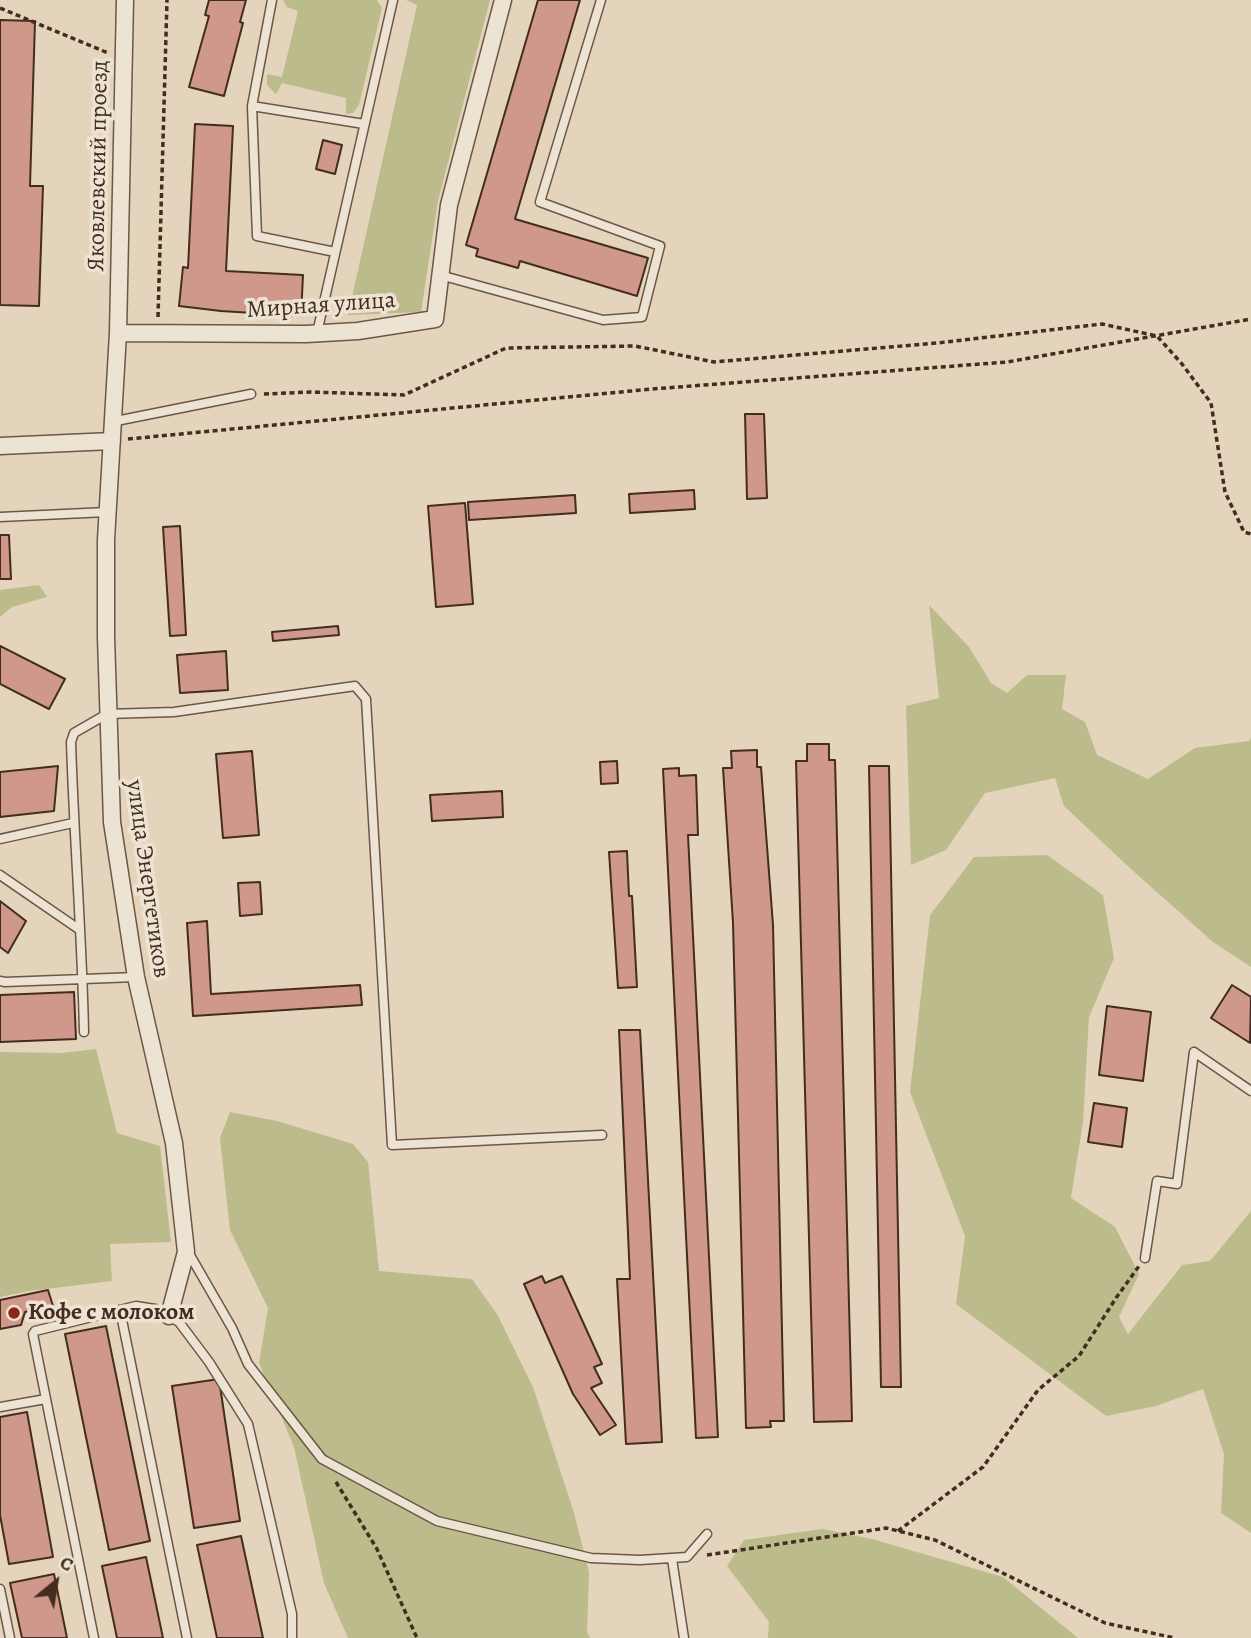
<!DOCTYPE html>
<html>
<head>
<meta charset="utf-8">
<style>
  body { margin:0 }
  #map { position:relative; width:1251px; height:1638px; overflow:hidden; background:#e4d4bc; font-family:Alegreya,serif }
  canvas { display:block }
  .north { position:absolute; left:21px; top:1547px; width:70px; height:70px; -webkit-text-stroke:5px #ede3d3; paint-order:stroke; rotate:30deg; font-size:19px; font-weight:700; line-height:28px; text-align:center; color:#422d1e }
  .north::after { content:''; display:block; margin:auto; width:24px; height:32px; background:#422d1e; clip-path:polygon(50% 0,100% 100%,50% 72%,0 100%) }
</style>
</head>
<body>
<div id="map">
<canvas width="1251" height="1638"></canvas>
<div class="north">С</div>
</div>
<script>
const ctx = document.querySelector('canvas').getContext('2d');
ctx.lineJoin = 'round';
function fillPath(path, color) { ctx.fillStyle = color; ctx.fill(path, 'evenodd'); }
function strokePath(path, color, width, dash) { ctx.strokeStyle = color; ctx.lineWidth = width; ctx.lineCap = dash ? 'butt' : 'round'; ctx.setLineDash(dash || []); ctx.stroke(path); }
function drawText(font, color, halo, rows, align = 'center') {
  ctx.font = font + ' Alegreya,serif'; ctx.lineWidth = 7; ctx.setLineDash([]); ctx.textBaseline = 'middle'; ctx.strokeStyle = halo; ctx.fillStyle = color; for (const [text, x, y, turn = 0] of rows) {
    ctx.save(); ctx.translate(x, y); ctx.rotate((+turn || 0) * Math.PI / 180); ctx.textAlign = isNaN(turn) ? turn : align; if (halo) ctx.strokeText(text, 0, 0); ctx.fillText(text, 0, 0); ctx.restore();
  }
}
fillPath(new Path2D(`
  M 283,0 L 377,0 L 382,8 L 359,105 L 353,113 L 346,114 L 346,98 L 282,83 L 276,94 L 267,85 L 267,74 L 282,77 L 298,11 L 287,7 Z
  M 406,0 L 490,0 L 438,201 L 421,312 L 348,315 L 417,5 Z
  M 39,585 L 47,597 L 12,607 L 0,617 L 0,590 Z
  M 929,605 L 969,647 L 991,683 L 1007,693 L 1027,675 L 1066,675 L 1062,709 L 1085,722 L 1097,755 L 1148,779 L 1195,748 L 1249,741 L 1251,738 L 1251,967 L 1213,942 L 1132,870 L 1064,806 L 1055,778 L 985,793 L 946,850 L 911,865 L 906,706 L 939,698 Z
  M 1047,855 L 1103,895 L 1114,958 L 1089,1017 L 1083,1122 L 1071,1198 L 1115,1227 L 1139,1274 L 1119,1317 L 1128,1334 L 1182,1265 L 1210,1261 L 1251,1211 L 1251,1533 L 1221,1513 L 1224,1454 L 1203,1389 L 1156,1406 L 1106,1416 L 956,1304 L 965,1236 L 910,1092 L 930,915 L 974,857 Z
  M 96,1049 L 117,1133 L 160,1146 L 171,1242 L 110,1244 L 112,1281 L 29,1291 L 0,1297 L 0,1052 L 62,1053 Z
  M 230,1112 L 277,1121 L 353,1144 L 368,1162 L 379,1271 L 472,1279 L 497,1314 L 533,1387 L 574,1513 L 589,1572 L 587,1632 L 590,1638 L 348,1638 L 324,1583 L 294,1447 L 259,1363 L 268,1308 L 230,1230 L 220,1138 Z
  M 822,1529 L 872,1539 L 1003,1577 L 1078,1638 L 768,1638 L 769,1622 L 727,1566 L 744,1540 Z`), '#bbbb8c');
const building = new Path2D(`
  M 209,0 L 246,0 L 240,22 L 243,23 L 224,96 L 189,87 L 209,16 L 205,15 Z
  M 538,0 L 580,0 L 515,219 L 648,258 L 637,296 L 520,261 L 518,268 L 476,256 L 478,249 L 466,245 Z
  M 0,20 L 35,21 L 30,186 L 43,186 L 39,306 L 0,305 Z
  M 195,124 L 233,126 L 226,271 L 303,275 L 301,316 L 221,311 L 179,306 L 183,267 L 188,268 Z
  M 323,140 L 342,145 L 335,174 L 316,169 Z
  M 745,414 L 764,414 L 767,498 L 747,499 Z
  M 694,490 L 695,509 L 630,513 L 629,494 Z
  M 575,495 L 576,513 L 469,520 L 468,502 Z
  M 465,503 L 473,604 L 436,607 L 428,506 Z
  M 180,526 L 186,635 L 170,636 L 163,527 Z
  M 0,535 L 9,535 L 11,579 L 0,579 Z
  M 338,626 L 339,635 L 273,641 L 272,632 Z
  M 0,646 L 65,679 L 49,709 L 0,684 Z
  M 226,651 L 228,690 L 180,693 L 177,655 Z
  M 807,744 L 829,744 L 829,760 L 835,760 L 852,1421 L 814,1422 L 796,761 L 807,761 Z
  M 757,750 L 757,767 L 761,767 L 773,925 L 784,1421 L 770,1421 L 771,1427 L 746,1428 L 733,923 L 723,768 L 732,768 L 731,751 Z
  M 252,751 L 259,835 L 223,838 L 216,754 Z
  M 617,761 L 618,783 L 601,784 L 600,762 Z
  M 58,766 L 54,811 L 0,817 L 0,772 Z
  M 869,766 L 889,766 L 901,1387 L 881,1387 Z
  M 679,768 L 679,776 L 696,775 L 698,835 L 688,835 L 718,1437 L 696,1438 L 663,769 Z
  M 502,791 L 503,817 L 432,821 L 430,795 Z
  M 627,851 L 629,896 L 632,896 L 637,987 L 618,988 L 609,852 Z
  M 260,882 L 262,914 L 240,916 L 238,883 Z
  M 0,901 L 26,921 L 8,953 L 0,947 Z
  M 207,921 L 211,994 L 360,985 L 362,1005 L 193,1016 L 187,923 Z
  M 1232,985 L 1251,997 L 1250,1043 L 1211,1018 Z
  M 74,992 L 76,1039 L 0,1042 L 0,995 Z
  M 1107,1006 L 1151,1012 L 1143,1081 L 1099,1075 Z
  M 619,1030 L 640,1030 L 662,1442 L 626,1444 L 617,1279 L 630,1279 Z
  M 1094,1103 L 1127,1108 L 1122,1147 L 1088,1142 Z
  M 542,1276 L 545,1283 L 562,1276 L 602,1364 L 594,1367 L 602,1383 L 591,1388 L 616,1425 L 600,1435 L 573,1394 L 524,1284 Z
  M 48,1290 L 53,1306 L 25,1312 L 21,1325 L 0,1329 L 0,1300 Z
  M 106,1326 L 150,1541 L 109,1550 L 65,1334 Z
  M 219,1379 L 240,1521 L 194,1528 L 172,1386 Z
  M 27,1412 L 53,1557 L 9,1564 L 0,1515 L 0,1417 Z
  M 241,1536 L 263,1638 L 217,1638 L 197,1545 Z
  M 146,1557 L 163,1638 L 117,1638 L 102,1566 Z
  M 54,1574 L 67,1638 L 22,1638 L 10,1583 Z`);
fillPath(building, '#d0978b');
strokePath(building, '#422d1e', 2);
const lane = new Path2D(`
  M 252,106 L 272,0
  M 335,252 L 257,236 L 252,106 L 364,124
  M 440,275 L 603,320 L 642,317 L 660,246 L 540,202 L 601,0
  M 317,333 L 393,0
  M 111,422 L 251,394
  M 0,517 L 107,512
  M 0,839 L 73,823
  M 0,875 L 80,930
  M 0,981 L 5,982 L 136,977
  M 84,1032 C 82,935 74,839 71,742 L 74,733 L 107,714 L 174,712 L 355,686 L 366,699 L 392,1145 L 602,1135
  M 187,1250 L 232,1328 L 248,1364 L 322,1459 L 437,1521 L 591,1558 L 640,1560 L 687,1557 L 707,1534
  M 1145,1258 L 1157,1181 L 1177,1184 L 1194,1052 L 1251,1091
  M 120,1310 L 187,1638
  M 46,1399 L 94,1638
  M 0,1407 L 46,1399 L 33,1334 L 35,1331 L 136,1306 L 155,1309 L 179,1322 L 209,1362 L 248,1424 L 292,1614 L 292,1638
  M 672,1559 L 684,1638
  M 0,1589 L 10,1638`);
const street = new Path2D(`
  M 118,333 L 125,0
  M 0,446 L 112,441
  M 169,1316 L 186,1252 L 174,1143 L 136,977 L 112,822 L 106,637 L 106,540 L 118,333 L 306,334 L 358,331 L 435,319 L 449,205 L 503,0`);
strokePath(lane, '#6a5746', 11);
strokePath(street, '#6a5746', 19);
strokePath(new Path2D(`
  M 0,8 L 108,53
  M 158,317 L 167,0
  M 264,394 L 311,392 L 404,395 L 506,348 L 635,346 L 714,362 L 937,343 L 1102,324 L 1157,336 L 1182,364 L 1211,403 L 1225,492 L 1244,532 L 1251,534
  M 128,439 L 652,389 L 1007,362 L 1251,319
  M 336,1482 L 377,1549 L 417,1638
  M 898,1531 L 983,1467 L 1038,1390 L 1079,1356 L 1116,1298 L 1139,1266
  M 707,1555 L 886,1528 L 935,1540 L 1105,1623 L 1175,1638`), '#422d1e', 3.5, [5, 3.5]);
strokePath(lane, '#ede3d3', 8);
strokePath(street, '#ede3d3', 16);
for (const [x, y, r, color] of [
  [14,1313,7,"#8f2418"]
]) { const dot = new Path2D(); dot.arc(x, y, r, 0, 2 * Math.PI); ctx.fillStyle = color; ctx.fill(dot); strokePath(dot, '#ede3d3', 2.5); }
drawText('24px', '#422d1e', '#ede3d3', [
  ["Яковлевский проезд",99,166,-89],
  ["Мирная улица",321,306,-4],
  ["улица Энергетиков",147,879,82]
]);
drawText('bold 24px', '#422d1e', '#ede3d3', [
  ["Кофе с молоком",28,1313]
], 'left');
</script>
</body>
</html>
